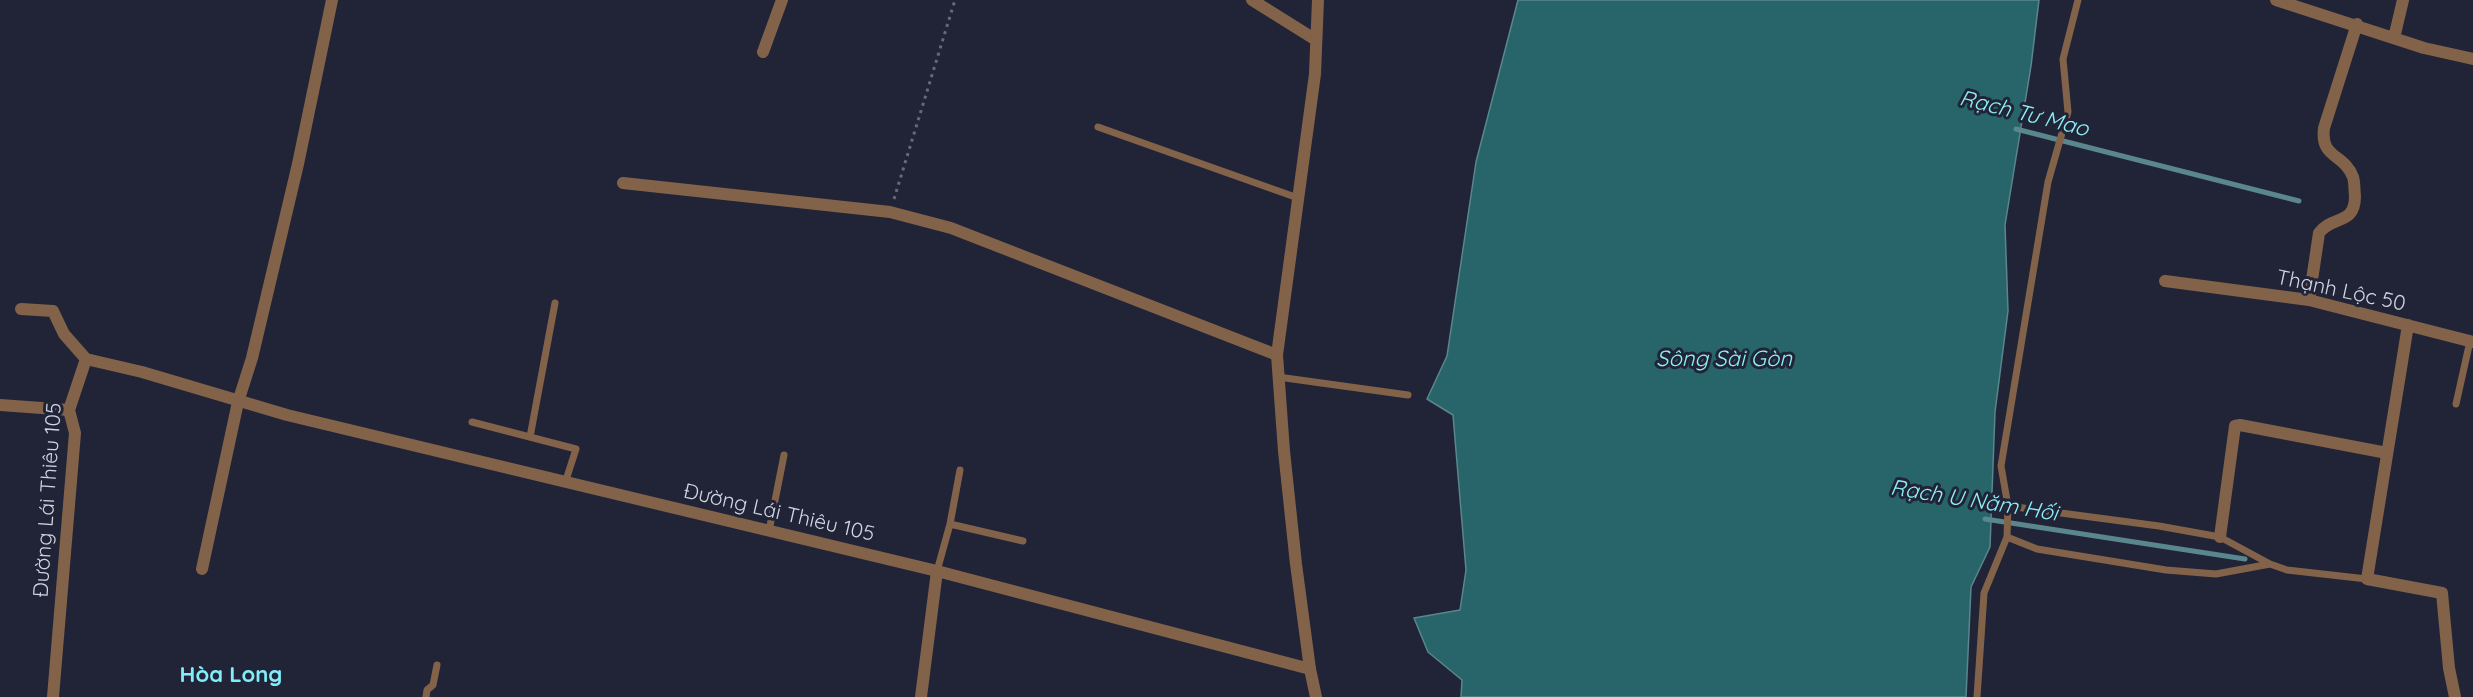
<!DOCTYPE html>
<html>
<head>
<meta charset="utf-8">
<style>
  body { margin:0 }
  canvas { display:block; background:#202436 }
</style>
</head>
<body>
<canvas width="2473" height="697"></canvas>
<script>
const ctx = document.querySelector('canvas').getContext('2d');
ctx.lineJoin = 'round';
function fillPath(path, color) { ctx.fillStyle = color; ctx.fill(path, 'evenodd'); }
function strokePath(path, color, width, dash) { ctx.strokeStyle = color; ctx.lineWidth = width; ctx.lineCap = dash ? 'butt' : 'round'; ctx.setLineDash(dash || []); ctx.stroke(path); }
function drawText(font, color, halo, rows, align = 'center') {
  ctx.font = font + ' Quicksand,sans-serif'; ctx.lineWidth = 6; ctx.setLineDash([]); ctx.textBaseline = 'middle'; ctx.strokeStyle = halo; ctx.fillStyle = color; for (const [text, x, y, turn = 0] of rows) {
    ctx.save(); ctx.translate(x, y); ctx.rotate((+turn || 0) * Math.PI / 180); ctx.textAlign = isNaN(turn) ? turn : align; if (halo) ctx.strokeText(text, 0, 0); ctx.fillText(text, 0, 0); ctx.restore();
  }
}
const water = new Path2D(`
  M 1518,0 L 2039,0 L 2031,66 L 2005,225 L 2008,311 L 1995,412 L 1990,547 L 1971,587 L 1966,697 L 1461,697 L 1462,680 L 1428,652 L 1414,618 L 1460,610 L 1466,570 L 1453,415 L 1427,399 L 1447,356 L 1476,162 Z`);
fillPath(water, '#27656a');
strokePath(water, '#5a868e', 1.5);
strokePath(new Path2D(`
  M 2016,129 L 2299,201
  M 1985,519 L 2245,559`), '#5a868e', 5);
strokePath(new Path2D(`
  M 894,199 L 955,0`), '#666979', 3, [3, 4.5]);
strokePath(new Path2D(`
  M 1098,127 L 1298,198
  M 1278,377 L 1408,395
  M 2456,404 L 2470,341
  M 472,422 L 576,449 L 565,483
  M 530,437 L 555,303
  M 2008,506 L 2159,526 L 2220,537 L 2270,564 L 2287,570 L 2367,579
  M 950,524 L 960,470
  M 769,531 L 784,455
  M 2007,537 L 2037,549 L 2166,570 L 2216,574 L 2270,564
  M 937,571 L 950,524 L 1023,541
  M 426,697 L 427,690 L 433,685 L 437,665
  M 1977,697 L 1984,593 L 2007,537 L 2008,506 L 2001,466 L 2048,182 L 2068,112 L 2063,59 L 2078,0`), '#83624a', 7);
strokePath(new Path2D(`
  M 1252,0 L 1316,40
  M 2276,0 L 2424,48 L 2473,59
  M 2394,38 L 2403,0
  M 763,52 L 782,0
  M 623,183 L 890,212 L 951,228 L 1277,355
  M 2165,281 L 2309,300 L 2473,342
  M 2309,300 L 2319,233 C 2332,215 2355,226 2355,196 C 2354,190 2355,183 2353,177 C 2344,153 2320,159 2324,128 L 2357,24
  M 21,309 L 53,311 L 64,334 L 86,359
  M 2408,325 L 2367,579 L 2442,593 L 2449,668 L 2455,697
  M 0,405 L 69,410
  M 2220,537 L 2235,426 L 2240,425 L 2387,453
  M 202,569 L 238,402 L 252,358 L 298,164 L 332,0
  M 53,697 L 75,433 L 69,410 L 86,359 L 142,372 L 287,415 L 937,571 L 1310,669
  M 921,697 L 937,571`), '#83624a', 12);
strokePath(new Path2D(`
  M 1316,697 L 1310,669 L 1296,564 L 1284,451 L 1277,355 L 1315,74 L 1318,0`), '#83624a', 12);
drawText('21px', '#d1d4e1', '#202436', [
  ["Thạnh Lộc 50",2341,291,12],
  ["Đường Lái Thiêu 105",48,500,-86],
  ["Đường Lái Thiêu 105",779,513,13]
]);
drawText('italic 22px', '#8df0f8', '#202436', [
  ["Rạch Tư Mao",2024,114,14],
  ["Sông Sài Gòn",1724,359],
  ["Rạch U Năm Hối",1974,501,9]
]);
drawText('bold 22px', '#82ecf9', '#202436', [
  ["Hòa Long",231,675]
]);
</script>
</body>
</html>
